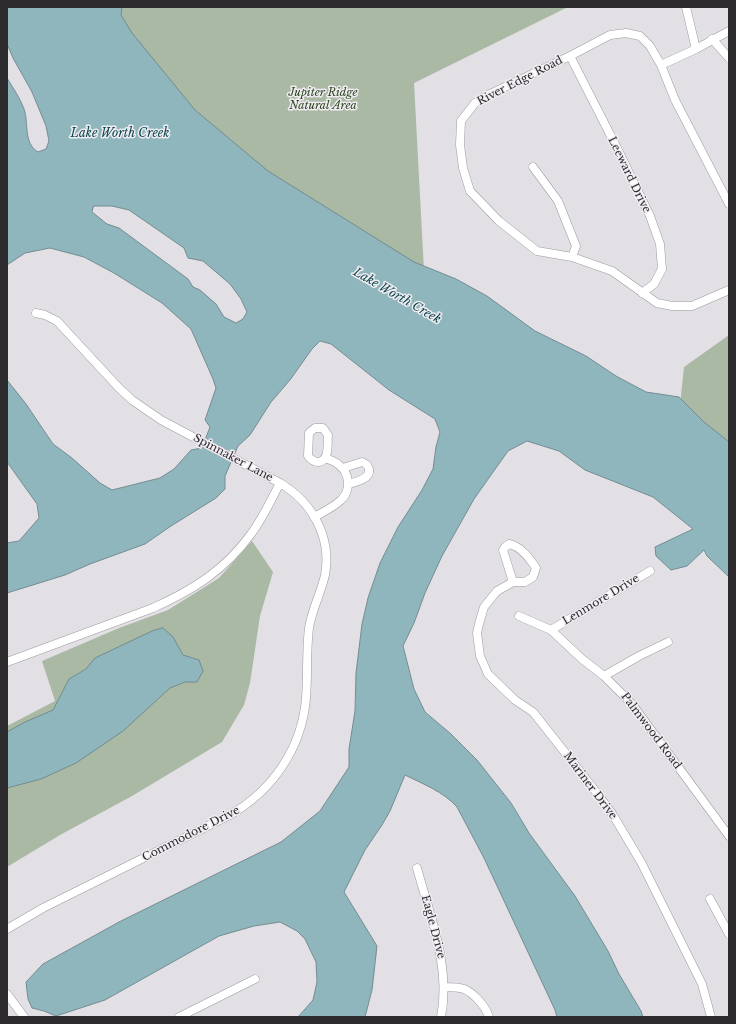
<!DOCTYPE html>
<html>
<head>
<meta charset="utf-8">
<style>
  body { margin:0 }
  #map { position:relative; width:736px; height:1024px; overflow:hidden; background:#e2dfe5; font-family:"Libre Baskerville",serif }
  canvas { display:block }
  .frame { position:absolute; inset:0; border:8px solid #2d2b2e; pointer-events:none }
</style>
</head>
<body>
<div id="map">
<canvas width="736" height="1024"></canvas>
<div class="frame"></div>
</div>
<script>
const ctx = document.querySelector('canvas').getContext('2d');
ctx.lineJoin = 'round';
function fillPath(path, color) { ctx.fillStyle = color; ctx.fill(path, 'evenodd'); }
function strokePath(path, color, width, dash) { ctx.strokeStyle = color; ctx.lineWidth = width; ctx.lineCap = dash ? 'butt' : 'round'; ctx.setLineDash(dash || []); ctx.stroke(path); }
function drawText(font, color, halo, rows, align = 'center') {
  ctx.font = font + ' "Libre Baskerville",serif'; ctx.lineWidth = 3; ctx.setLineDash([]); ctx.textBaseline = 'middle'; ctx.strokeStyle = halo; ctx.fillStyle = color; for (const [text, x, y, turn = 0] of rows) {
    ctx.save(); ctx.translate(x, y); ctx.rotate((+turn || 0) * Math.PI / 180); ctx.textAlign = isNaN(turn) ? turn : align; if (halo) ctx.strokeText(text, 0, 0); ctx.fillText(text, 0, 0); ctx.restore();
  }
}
fillPath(new Path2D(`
  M 109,7 L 568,7 L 414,83 L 424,271 L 239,156 L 134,52 Z
  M 729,335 L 729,445 L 680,405 L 684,367 Z
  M 252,541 L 273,572 L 260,616 L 250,683 L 244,705 L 222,742 L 132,796 L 60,835 L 7,867 L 7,726 L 55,701 L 42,661 L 119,628 L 168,610 L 219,578 Z`), '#aab9a4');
const water = new Path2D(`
  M 7,7 L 122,7 L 121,15 L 132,33 L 195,110 L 268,171 L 414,262 L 456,279 L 487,296 L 535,331 L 586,356 L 616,376 L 646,392 L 679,397 L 704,422 L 729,442 L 729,577 L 707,556 L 704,550 L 687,566 L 671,570 L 656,556 L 655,547 L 693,529 L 653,497 L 585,470 L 559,451 L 527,441 L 508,451 L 474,499 L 442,556 L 425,593 L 414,623 L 403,646 L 414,689 L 425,712 L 451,734 L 477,760 L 511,803 L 529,833 L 575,896 L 608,951 L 619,974 L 641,1011 L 643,1017 L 557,1017 L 555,1010 L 484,858 L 457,807 C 444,792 423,784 405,775 L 390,811 L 382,825 L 365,850 L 344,892 L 377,946 L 372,990 L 365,1017 L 298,1017 L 313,1000 L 317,982 L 316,962 L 305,939 L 297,931 L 280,922 L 254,926 L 219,936 L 105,1000 L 56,1016 L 44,1011 L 32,1008 L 28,999 L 26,982 L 43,964 L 119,922 L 281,842 L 320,811 L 349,767 L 349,749 L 355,711 L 356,673 L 362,624 L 368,598 L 380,563 L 398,527 L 422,490 L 433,469 L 436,447 L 440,432 L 435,419 L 389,390 L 331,344 L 320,341 L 312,349 L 290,380 L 271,402 L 250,435 L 238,446 L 225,476 L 225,489 L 216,498 L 171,526 L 145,544 L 90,564 L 65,575 L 7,593 L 7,543 L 19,541 L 39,518 L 37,504 L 7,462 L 7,380 L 26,404 L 53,444 L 72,458 L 100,483 L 112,490 L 160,478 L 174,469 L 191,450 L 202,448 L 210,427 L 205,420 L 216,388 L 213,379 L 191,329 L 162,303 L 114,273 L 84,257 L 50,248 L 25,253 L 7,265 L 7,78 C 13,88 20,98 24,109 C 29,123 23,143 38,152 L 46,149 L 49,141 L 46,126 L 32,92 L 13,58 L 7,44 ZM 94,206 L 112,206 L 129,210 L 184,248 L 188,258 L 203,261 L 230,284 L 241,299 L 247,312 L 243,319 L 236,323 L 224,317 L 216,304 L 200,290 L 193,287 L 188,279 L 119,228 L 107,224 L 92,212 Z
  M 163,628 L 173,637 L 183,655 L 199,660 L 203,671 L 197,682 L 185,682 L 170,688 L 123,731 L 76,763 L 41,779 L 7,788 L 7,732 L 25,722 L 53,710 L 69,679 L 86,669 L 95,658 L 152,631 Z`);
fillPath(water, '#8fb6bc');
strokePath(water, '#728c91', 1);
const minor = new Path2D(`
  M 686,7 L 696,49
  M 712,39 L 729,58
  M 570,56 L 617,148 L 650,216 L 660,244 L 662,269 L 654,284 L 642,293
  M 661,65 L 696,49 L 729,31
  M 533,167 L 558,201 L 576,246 L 572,257
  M 729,204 L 675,100 L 661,65 L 650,46 L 640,36 L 626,33 L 610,35 L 570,56 L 490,94 L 475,103 L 461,121 L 460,145 L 463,168 L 470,191 L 499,221 L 537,251 L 572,257 L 612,271 L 657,303 L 672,306 L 692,306 L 729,290
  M 315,428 L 323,428 L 328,435 C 327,443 330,460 319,462 C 314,462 311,460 308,456 L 309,433 Z
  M 343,468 L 362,462 C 366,464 368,465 369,469 C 371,479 356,482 348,484
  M 314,517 C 323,512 334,507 341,500 C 351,491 350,473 339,465 C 335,461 330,460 325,458
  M 513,582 L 503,550 L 505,547 L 509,544 C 521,546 530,559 536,568 L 533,577 L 525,582 L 513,582 L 497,591 L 484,607 L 479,624 L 477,633 L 480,656 L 488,674 L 515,700 L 533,712 L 597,793 L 613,815 L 641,862 L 702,984 L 711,1017
  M 519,616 L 551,630 L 582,659 L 604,676 L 632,704 L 729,836
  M 551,630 L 650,571
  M 7,662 L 153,608 C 193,590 225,570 251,534 C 263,518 271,500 280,483
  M 604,676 L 639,656 L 668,642
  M 417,868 C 430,916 451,967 441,1017
  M 710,899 L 729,934
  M 7,929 L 43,908 L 230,815 C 273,790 302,748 306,698 C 308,674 306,651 309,628 C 312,609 321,593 325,575 C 332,537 312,502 280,483 L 161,420 L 132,400 L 119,388 L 57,321 L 45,315 L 36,313
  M 445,987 C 451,987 458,987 464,989 C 474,993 486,1007 489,1017
  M 7,994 L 24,1017
  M 179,1017 L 255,979`);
strokePath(minor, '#9d9a9f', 9);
strokePath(minor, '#fff', 8);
drawText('11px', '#2d2b2e', '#f0ecf2', [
  ["River Edge Road",520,81,-27],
  ["Leeward Drive",629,175,64],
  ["Spinnaker Lane",233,458,28],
  ["Lenmore Drive",601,600,-31],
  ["Palmwood Road",651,731,53],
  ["Mariner Drive",590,786,53],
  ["Commodore Drive",191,834,-27],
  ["Eagle Drive",433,927,75]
]);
drawText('italic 11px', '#27441c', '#f0ecf2', [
  ["Jupiter Ridge",323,93],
  ["Natural Area",323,106]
]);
drawText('italic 12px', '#0b474e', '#f0ecf2', [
  ["Lake Worth Creek",120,134],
  ["Lake Worth Creek",397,296,30]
]);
</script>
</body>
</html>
